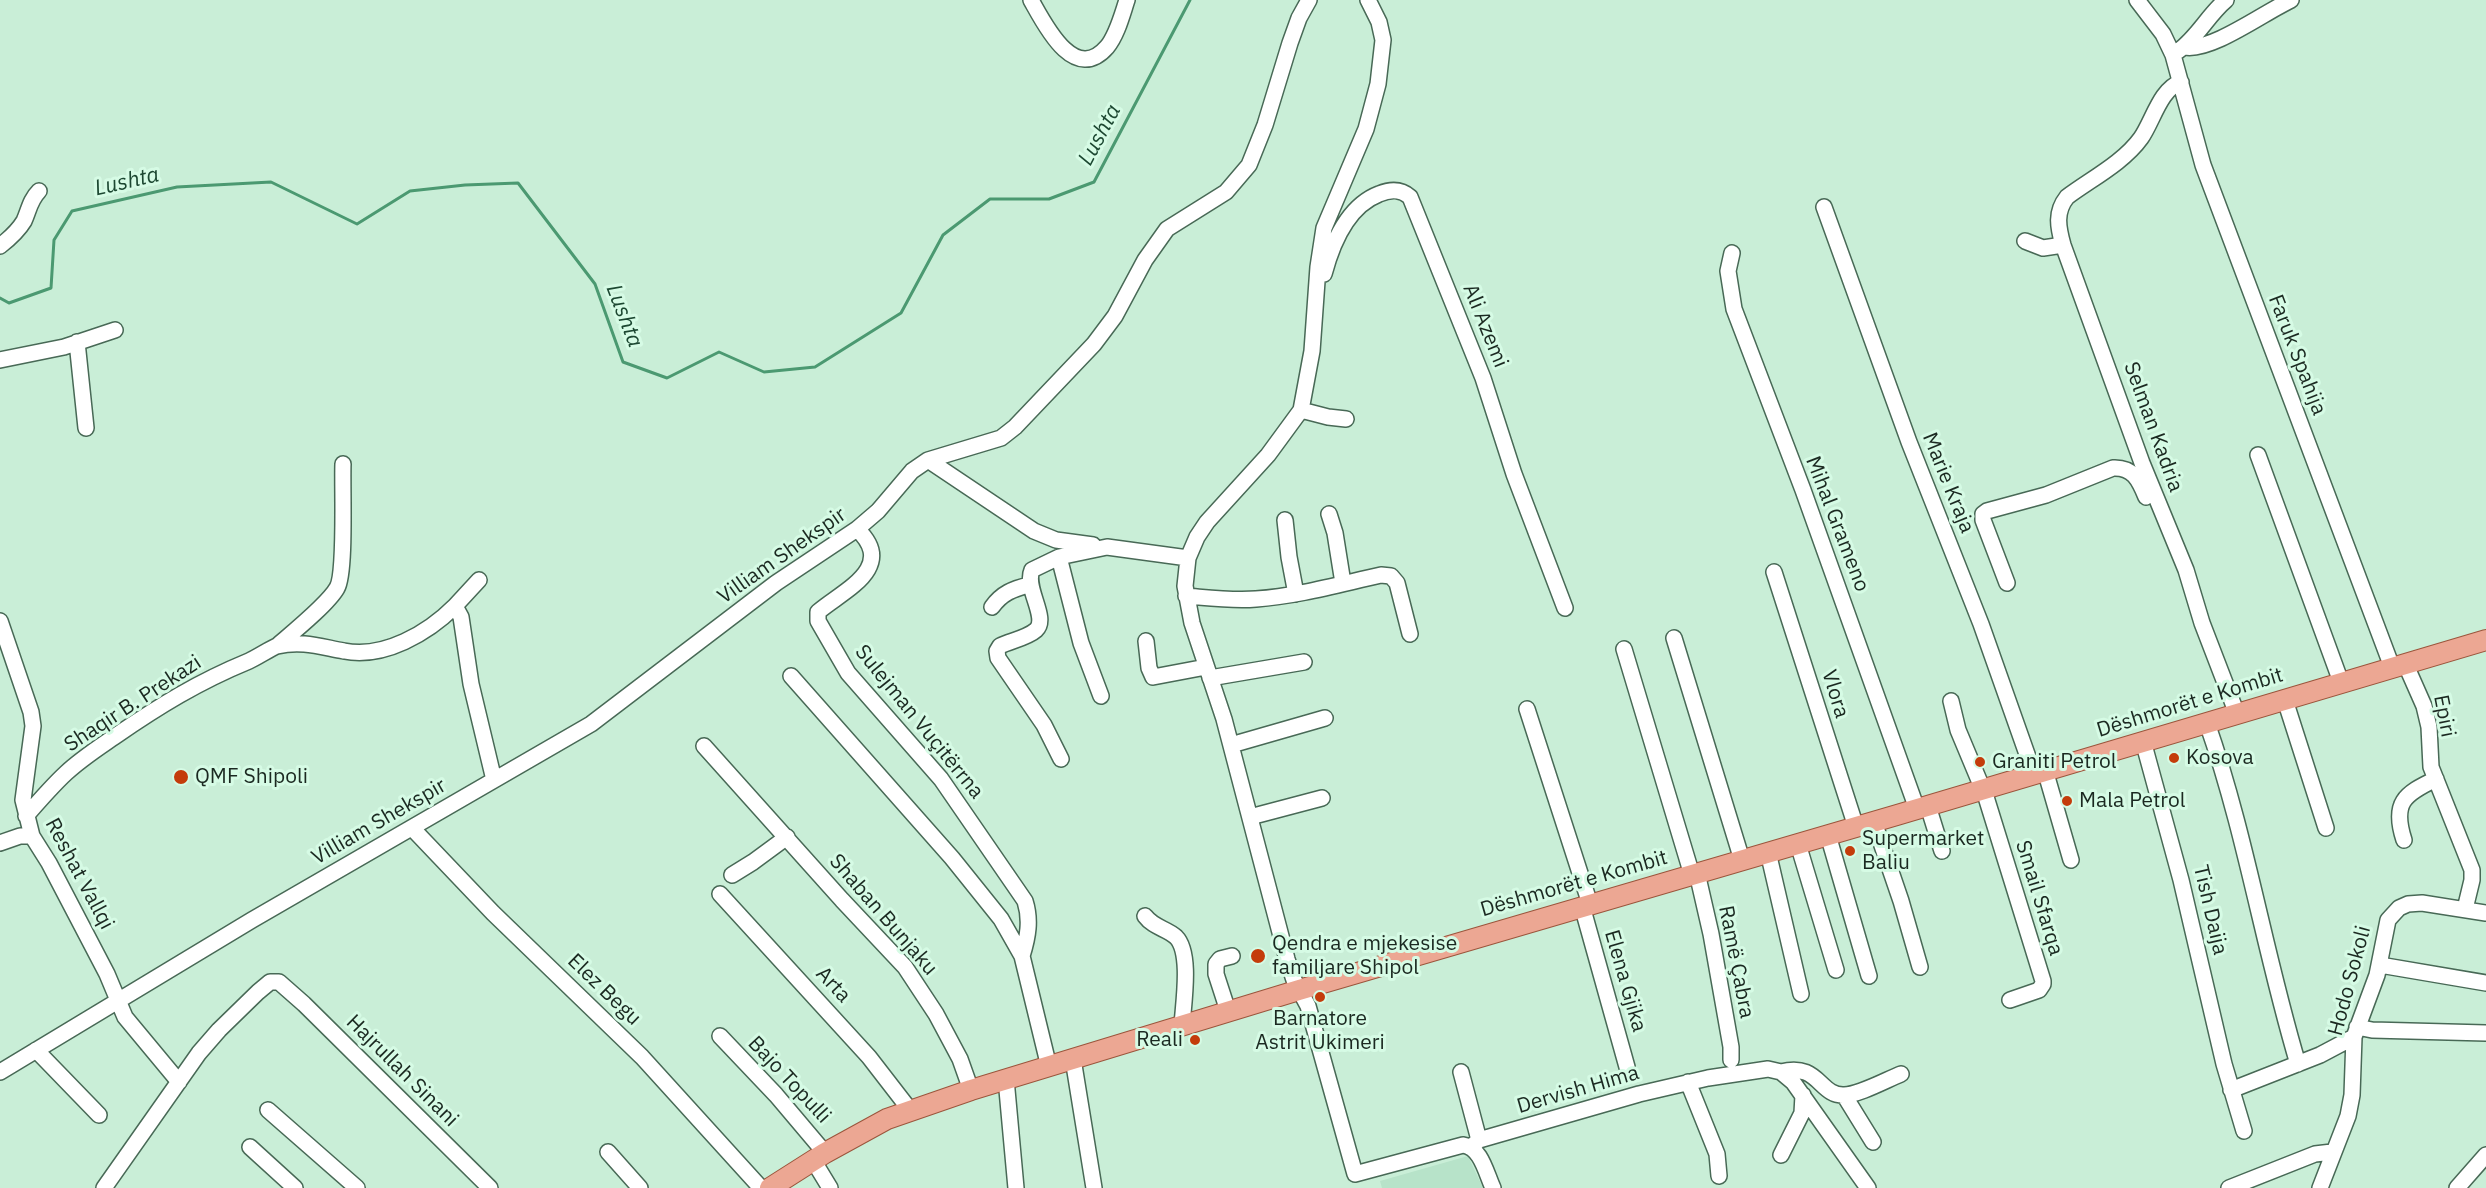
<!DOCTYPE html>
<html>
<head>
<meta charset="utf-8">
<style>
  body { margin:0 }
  canvas { display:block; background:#c9eed7 }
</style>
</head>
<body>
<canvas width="2486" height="1188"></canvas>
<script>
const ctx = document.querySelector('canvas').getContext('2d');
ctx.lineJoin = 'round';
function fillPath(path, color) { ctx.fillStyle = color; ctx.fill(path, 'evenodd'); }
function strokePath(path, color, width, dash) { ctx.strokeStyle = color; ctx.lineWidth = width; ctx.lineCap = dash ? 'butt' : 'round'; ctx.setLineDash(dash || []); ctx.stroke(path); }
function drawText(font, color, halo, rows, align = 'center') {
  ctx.font = font + ' "IBM Plex Sans",sans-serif'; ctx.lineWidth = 6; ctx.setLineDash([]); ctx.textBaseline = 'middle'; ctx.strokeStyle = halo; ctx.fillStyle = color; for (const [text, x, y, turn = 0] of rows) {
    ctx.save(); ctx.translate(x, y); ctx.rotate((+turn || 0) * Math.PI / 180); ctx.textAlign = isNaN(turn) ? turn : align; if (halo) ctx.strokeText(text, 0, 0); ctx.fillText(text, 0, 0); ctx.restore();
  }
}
fillPath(new Path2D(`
  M 1468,1156 L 1483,1188 L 1382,1188 L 1380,1181 Z`), '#b7e3c9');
strokePath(new Path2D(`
  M 0,298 L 9,303 L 51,288 L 54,240 L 72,211 L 177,187 L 271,182 L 357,224 L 410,191 L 465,185 L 518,183 L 595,284 L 623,362 L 667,378 L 719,352 L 764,372 L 815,367 L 901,313 L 943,235 L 990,199 L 1049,199 L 1094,182 L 1190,0`), '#4b9971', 3);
const minor = new Path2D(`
  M 1031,0 C 1044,23 1074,85 1107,47 C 1117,35 1122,15 1127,0
  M 1368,0 L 1379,22 L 1383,40 L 1378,84 L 1366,129 L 1324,228 L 1318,267 L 1312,351 L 1301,410 L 1268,455 L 1207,522 L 1197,537 L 1188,558 L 1185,586 L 1192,623 L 1224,719 L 1287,959 L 1294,980 L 1308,1006 L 1355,1174 L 1463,1145 C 1481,1147 1486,1173 1493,1188
  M 2137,0 L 2163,34 L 2173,55 L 2203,165 L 2392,667
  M 2185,47 C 2211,52 2265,12 2291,0
  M 2178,51 C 2197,38 2208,15 2226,0
  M 2181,82 C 2160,89 2153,121 2141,138 C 2123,163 2091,179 2067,197 C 2055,212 2058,227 2063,245 L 2142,463 L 2186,570 L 2202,623 L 2237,714
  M 1824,207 L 1909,442 L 1981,624 L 2034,774
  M 2025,241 L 2043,248 L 2063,245
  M 0,246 C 9,239 18,231 24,221 C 29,210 30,200 39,191
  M 1732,253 L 1728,271 L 1734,309 L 1803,490 L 1917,809
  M 1324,274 C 1332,244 1348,206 1379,194 C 1391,189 1401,189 1410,197 L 1483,378 L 1514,474 L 1565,608
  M 77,342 L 86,428
  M 0,360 L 64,347 L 115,330
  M 1301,410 L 1328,417 L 1346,419
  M 2258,455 L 2341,682
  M 928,460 L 1034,531 L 1056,540 L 1093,545
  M 1329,514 L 1335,533 L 1343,583
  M 1285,520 L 1289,557 L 1296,594
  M 857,529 C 898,568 842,591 818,612 L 818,621 L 848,673 L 941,779 L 1025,901 C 1031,920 1028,937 1022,956
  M 1059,557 L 1081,643 L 1101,696
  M 1774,572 L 1856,827
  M 2007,583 L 1983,520 L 1983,514 L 1987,511 L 2046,495 L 2113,468 C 2133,467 2139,480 2146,497
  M 1186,596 C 1210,598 1233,601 1256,599 C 1298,596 1340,584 1381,575 L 1391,576 L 1397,583 L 1410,634
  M 455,606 L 479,580
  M 992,607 C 1002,593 1013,589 1029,585
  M 0,621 L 31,712 L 33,726 L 23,800 L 32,836 L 49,863 L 107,974 L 125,1017 L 179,1082
  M 1674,638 L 1742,860
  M 1146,641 L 1149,668 L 1153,677 L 1206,667
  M 277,646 C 292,633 328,604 337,588 C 346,573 342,486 343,464
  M 1624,649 L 1692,875
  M 2405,663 L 2424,706 L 2429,727 L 2431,767 L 2472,870 L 2472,880 L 2465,909
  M 791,676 L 952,858 L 1001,919 L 1022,956 L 1049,1067
  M 1210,678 L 1304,662
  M 2285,700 L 2326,828
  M 1951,701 L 1958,730 L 1986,797 L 2043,981 L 2043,984 L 2039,990 L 2010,1000
  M 1527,709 L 1590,904
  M 2207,723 C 2246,834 2264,951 2298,1064
  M 2143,741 L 2181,880 L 2224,1064 L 2244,1131
  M 1231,745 L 1325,718
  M 704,746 L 842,900 L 905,967 L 936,1014 L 960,1059 L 971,1090
  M 1061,759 L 1044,725 L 998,658 L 997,651 L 1000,646 C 1010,641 1027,638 1036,630 C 1049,618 1024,588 1032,570 L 1059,557 L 1107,547 L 1188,558
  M 2045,770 L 2071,860
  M 1928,806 L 1942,851
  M 26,816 C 39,801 52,786 66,773 C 81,759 98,748 114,737 C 159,706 198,682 249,661 C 256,658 273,647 277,646 C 302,640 321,647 344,651 C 384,659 428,633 455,606 L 461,617 L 471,684 L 494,780
  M 1250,817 L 1322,798
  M 1874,822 L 1901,901 L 1920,967
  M 412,828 L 493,913 L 642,1057 L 761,1188
  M 1828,835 L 1869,976
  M 2404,840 C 2392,803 2404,794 2436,779
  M 0,843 L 20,836 L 32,836
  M 1798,844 L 1836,970
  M 1768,852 L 1801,994
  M 1697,873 L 1711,934 L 1731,1047 L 1731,1060
  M 732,875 L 753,862 L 787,837
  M 720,894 L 869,1057 L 910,1110
  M 1582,906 L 1627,1067
  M 1145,916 C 1154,928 1166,928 1176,937 C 1192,953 1183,1005 1182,1026
  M 2380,965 L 2486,983
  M 1228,1011 L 1216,974 L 1216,964 L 1220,959 L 1232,956
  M 2357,1027 L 2372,1030 L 2486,1033
  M 720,1036 L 776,1095 L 825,1153
  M 36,1050 L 99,1115
  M 1073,1059 L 1094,1188
  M 0,1072 L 252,920 L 591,724 L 776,583 L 857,529 L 878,511 L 912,471 L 928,460 L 1001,438 L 1015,427 L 1094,344 L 1115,316 L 1145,260 L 1167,229 L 1226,192 L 1249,165 L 1265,125 L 1290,43 L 1299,18 L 1309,0
  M 1461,1072 L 1479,1140
  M 1781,1072 C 1819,1062 1819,1096 1844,1095 C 1859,1095 1886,1080 1901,1074
  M 1006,1079 L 1016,1188
  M 1688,1082 L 1717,1154 L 1719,1176
  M 2231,1090 L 2320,1055 L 2354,1037
  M 1844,1095 L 1873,1142
  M 268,1110 L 357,1188
  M 250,1147 L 295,1188
  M 1471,1147 L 1479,1140 L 1639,1094 L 1708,1078 L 1768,1069 L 1781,1072 L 1793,1082 L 1868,1188
  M 608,1152 L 640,1188
  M 1781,1155 L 1802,1113 L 1803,1095
  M 813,1160 L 830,1188
  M 104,1188 L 199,1053 L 219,1030 L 258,992 L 270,982 L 279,982 L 304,1004 L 490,1188
  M 2229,1188 L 2315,1154 L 2332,1152
  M 2320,1188 L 2348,1116 L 2352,1095 L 2354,1037 L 2377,975 L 2388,920 L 2399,908 L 2408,904 L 2422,903 L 2486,913
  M 2457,1188 L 2486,1155`);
const major = new Path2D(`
  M 770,1188 L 825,1153 L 887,1119 L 971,1090 L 1299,990 L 1897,815 L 2486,640`);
strokePath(minor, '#486956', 18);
strokePath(major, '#9b553c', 22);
strokePath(minor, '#fff', 15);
strokePath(major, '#eca793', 20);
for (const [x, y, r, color] of [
  [2174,758,6,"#c43c0b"],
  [1980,762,6,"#c43c0b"],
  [181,777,8,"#c43c0b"],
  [2067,801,6,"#c43c0b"],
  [1850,851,6,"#c43c0b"],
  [1258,956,8,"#c43c0b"],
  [1320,997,6,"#c43c0b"],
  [1195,1040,6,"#c43c0b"]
]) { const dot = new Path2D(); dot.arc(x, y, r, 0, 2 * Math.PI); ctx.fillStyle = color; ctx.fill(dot); strokePath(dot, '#d6fbe5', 2); }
drawText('21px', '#1b2921', '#d6fbe5', [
  ["Ali Azemi",1485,326,68],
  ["Faruk Spahija",2297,355,69],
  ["Selman Kadria",2153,427,70],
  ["Marie Kraja",1948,483,68],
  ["Mihal Grameno",1837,524,69],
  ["Villiam Shekspir",782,556,-35],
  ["Vlora",1835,694,73],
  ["Dëshmorët e Kombit",2190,703,-17],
  ["Shaqir B. Prekazi",133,704,-33],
  ["Epiri",2444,716,79],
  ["Sulejman Vuçitërrna",919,722,51],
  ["Villiam Shekspir",379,822,-30],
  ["Reshat Vallqi",79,874,62],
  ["Dëshmorët e Kombit",1574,884,-16],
  ["Smail Sfarqa",2039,898,73],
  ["Tish Daija",2210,910,77],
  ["Shaban Bunjaku",883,915,49],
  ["Ramë Çabra",1736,962,79],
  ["Elena Gjika",1625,981,74],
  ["Hodo Sokoli",2350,981,-75],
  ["Arta",833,985,47],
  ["Elez Begu",604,990,44],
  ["Hajrullah Sinani",402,1071,45],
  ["Bajo Topulli",789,1080,47],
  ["Dervish Hima",1578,1090,-16]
]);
drawText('21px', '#1b2921', '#d6fbe5', [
  ["Kosova",2186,758],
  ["Graniti Petrol",1992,762],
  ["QMF Shipoli",195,777],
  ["Mala Petrol",2079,801],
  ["Supermarket",1862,839],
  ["Baliu",1862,863],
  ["Qendra e mjekesise",1272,944],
  ["familjare Shipol",1272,968],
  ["Barnatore",1320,1019,"center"],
  ["Astrit Ukimeri",1320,1043,"center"],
  ["Reali",1183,1040,"right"]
], 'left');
drawText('italic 22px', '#1c4731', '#d6fbe5', [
  ["Lushta",1100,135,-62],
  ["Lushta",127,182,-13],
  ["Lushta",624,316,69]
]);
</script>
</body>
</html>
